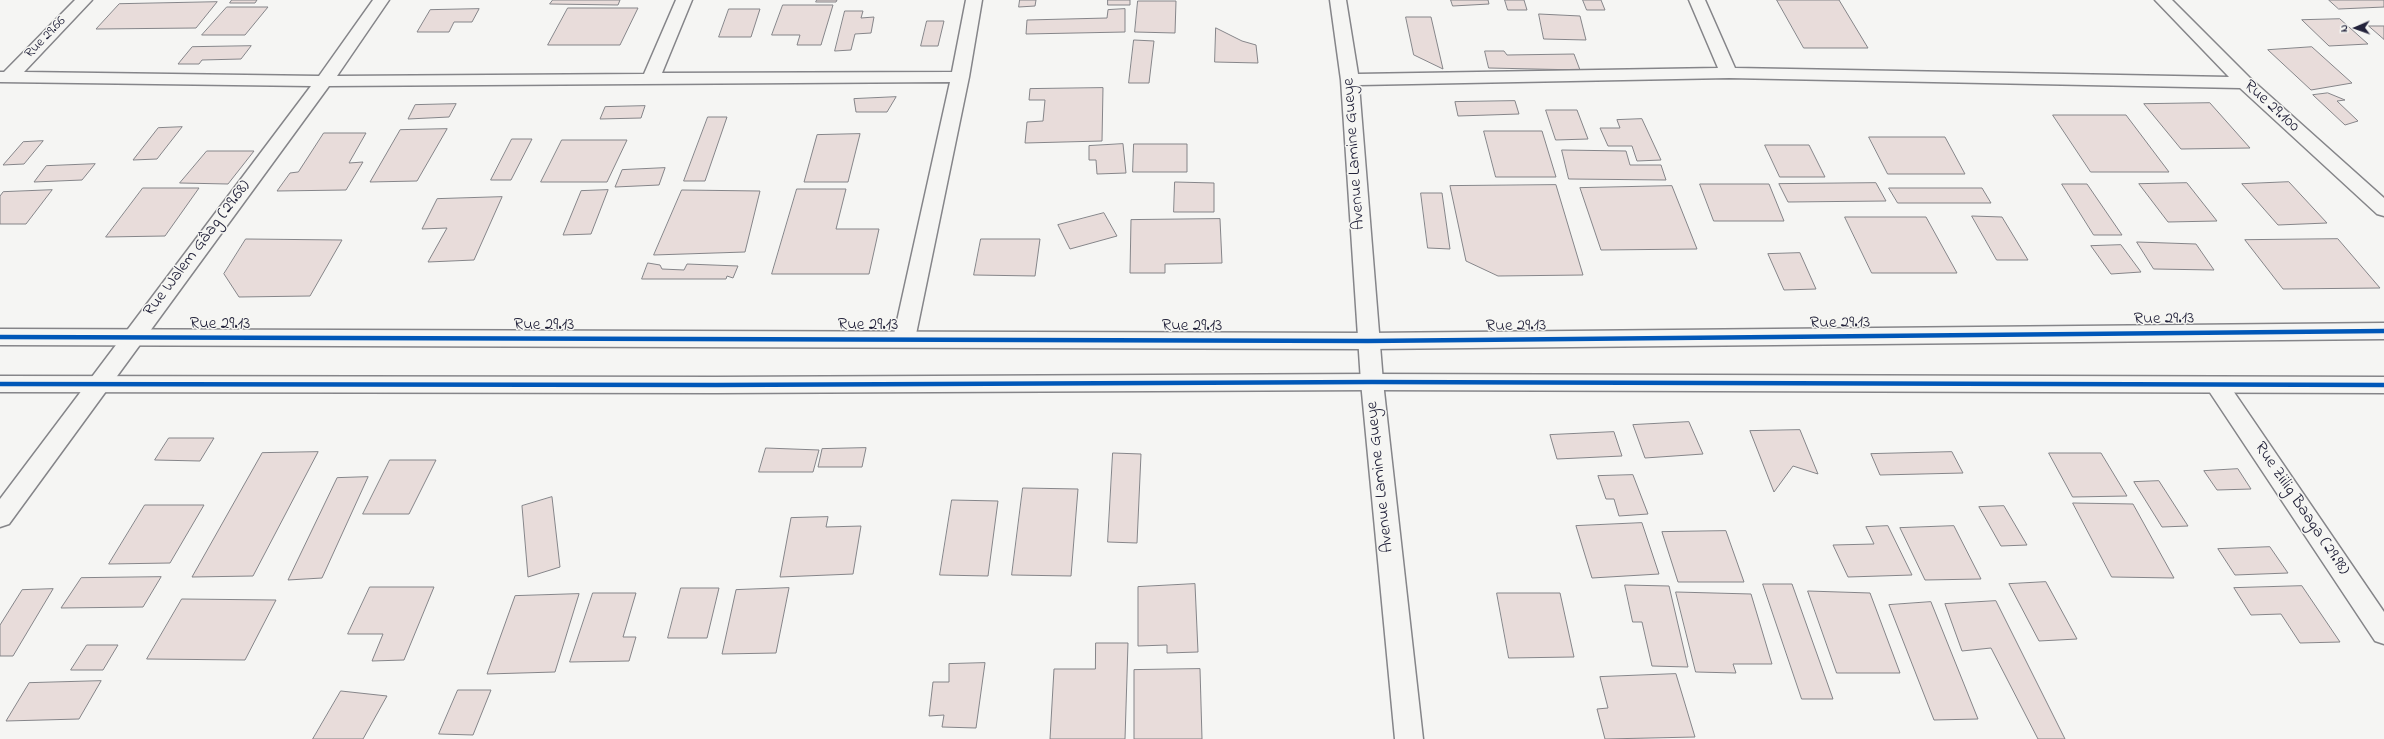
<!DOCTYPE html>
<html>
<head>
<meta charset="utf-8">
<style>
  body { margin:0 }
  #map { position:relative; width:2384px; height:739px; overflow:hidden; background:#f5f5f3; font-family:"Indie Flower",sans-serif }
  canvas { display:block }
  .north { position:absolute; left:2336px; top:8px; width:40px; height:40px; -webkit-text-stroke:3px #f6f6f2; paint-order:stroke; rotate:268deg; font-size:11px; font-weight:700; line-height:16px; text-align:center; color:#22223b }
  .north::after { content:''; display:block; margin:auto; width:14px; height:18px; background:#22223b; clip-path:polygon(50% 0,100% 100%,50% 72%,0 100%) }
</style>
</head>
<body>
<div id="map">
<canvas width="2384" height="739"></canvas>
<div class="north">N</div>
</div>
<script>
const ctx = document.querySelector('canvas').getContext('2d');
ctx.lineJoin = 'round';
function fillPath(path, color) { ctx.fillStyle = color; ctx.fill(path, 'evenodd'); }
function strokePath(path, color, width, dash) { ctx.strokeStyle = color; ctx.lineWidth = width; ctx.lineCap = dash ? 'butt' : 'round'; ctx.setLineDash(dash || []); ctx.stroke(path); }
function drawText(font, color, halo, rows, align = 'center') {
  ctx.font = font + ' "Indie Flower",sans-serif'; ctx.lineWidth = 3; ctx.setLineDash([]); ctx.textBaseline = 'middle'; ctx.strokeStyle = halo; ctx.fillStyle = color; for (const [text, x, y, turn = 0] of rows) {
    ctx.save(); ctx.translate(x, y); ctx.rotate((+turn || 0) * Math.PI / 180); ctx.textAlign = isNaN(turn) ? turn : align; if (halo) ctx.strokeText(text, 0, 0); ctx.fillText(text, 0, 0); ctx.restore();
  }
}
const building = new Path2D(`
  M 232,0 L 257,0 L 255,3 L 230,3 Z
  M 553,0 L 620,0 L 618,5 L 550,4 Z
  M 817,0 L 837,0 L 836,2 L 816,2 Z
  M 1020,0 L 1036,0 L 1035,6 L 1019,7 Z
  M 1108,0 L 1130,0 L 1130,5 L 1108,5 Z
  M 1451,0 L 1488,0 L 1489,4 L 1453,6 Z
  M 1505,0 L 1524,0 L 1527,10 L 1508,10 Z
  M 1583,0 L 1601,0 L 1605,10 L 1587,10 Z
  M 1777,0 L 1839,0 L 1868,48 L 1804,48 Z
  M 2329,0 L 2384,0 L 2384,7 L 2339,9 Z
  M 1138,1 L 1176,1 L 1175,33 L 1135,32 Z
  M 217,2 L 196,28 L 96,29 L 119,4 Z
  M 783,5 L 833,5 L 821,45 L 797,45 L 800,35 L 772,35 Z
  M 227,7 L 268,7 L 245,35 L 202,35 Z
  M 568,8 L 638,8 L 620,45 L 548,45 Z
  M 479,9 L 472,22 L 454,22 L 449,32 L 417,32 L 430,10 Z
  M 729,9 L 760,9 L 751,37 L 719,37 Z
  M 1125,9 L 1125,32 L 1026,34 L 1027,20 L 1107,18 L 1108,10 Z
  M 845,11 L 863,11 L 861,18 L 874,17 L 871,33 L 855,34 L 851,50 L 835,51 Z
  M 1539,14 L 1580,16 L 1586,40 L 1544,39 Z
  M 1406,17 L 1431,17 L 1443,69 L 1414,55 Z
  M 2340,19 L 2368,44 L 2329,46 L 2302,20 Z
  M 927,21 L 944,21 L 938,46 L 921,46 Z
  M 2369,26 L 2384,26 L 2384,39 Z
  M 1216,28 L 1242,41 L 1256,45 L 1258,63 L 1215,62 Z
  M 1134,40 L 1154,41 L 1149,83 L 1129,83 Z
  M 251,46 L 241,59 L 202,60 L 199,64 L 178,64 L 192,47 Z
  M 2312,47 L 2352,83 L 2311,90 L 2268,50 Z
  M 1485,51 L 1504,51 L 1507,55 L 1574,54 L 1580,70 L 1489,68 Z
  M 1103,88 L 1102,141 L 1025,143 L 1027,122 L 1043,121 L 1045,100 L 1029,100 L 1030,89 Z
  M 2328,93 L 2345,100 L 2337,101 L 2358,121 L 2345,125 L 2313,95 Z
  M 896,97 L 887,112 L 856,112 L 854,99 Z
  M 1515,101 L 1519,114 L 1458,116 L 1455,102 Z
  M 2210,103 L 2250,148 L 2181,149 L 2144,104 Z
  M 456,104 L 449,117 L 408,119 L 415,105 Z
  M 645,106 L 641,118 L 600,119 L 605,107 Z
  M 1546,110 L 1577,110 L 1588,139 L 1556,140 Z
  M 2053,115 L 2126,115 L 2169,172 L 2091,172 Z
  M 708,117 L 727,117 L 705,181 L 684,181 Z
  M 1642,119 L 1661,160 L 1637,161 L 1632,146 L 1608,146 L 1600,128 L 1620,128 L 1617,120 Z
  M 182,127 L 157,159 L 133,160 L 158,128 Z
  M 447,129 L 417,181 L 370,182 L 400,130 Z
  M 1484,131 L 1542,131 L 1556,177 L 1496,177 Z
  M 324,133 L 366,133 L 349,163 L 363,162 L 346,190 L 277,191 L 290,173 L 298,172 Z
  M 860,134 L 848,182 L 804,182 L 817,135 Z
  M 1869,137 L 1945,137 L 1965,174 L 1888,174 Z
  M 512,139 L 532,139 L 511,180 L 491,180 Z
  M 562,140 L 627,140 L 607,182 L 541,182 Z
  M 43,141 L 24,164 L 3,165 L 23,142 Z
  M 1123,144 L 1126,173 L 1097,174 L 1096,160 L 1089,160 L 1089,146 Z
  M 1134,144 L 1187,144 L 1187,172 L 1133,172 Z
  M 1765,145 L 1809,145 L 1825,177 L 1780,177 Z
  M 1562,150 L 1626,151 L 1630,165 L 1661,165 L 1666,180 L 1569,179 Z
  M 207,151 L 254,151 L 228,184 L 180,183 Z
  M 95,164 L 82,180 L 34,182 L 46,166 Z
  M 665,168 L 659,185 L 615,187 L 622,170 Z
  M 1175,182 L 1214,183 L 1214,212 L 1174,212 Z
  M 2289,182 L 2327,223 L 2278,225 L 2242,184 Z
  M 1876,183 L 1886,201 L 1788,202 L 1779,184 Z
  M 2187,183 L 2217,221 L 2168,222 L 2139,184 Z
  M 1700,184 L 1769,184 L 1784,221 L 1714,221 Z
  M 2062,184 L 2087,184 L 2122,235 L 2094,235 Z
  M 1556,185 L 1583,275 L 1498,276 L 1466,261 L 1450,186 Z
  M 1672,186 L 1697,249 L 1601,250 L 1580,188 Z
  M 143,188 L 199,188 L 165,236 L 106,237 Z
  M 1889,188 L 1982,188 L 1991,203 L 1898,203 Z
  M 797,189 L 846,189 L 836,229 L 879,229 L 869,274 L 772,274 Z
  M 52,190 L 26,224 L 0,224 L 0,196 L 3,192 Z
  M 608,190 L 591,234 L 563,235 L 581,191 Z
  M 682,190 L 760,191 L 745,252 L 654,255 Z
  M 1421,193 L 1442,193 L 1450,249 L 1428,248 Z
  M 502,197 L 474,260 L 428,262 L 447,228 L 422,229 L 437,199 Z
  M 1104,213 L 1117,236 L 1070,249 L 1058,225 Z
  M 1972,216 L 2002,217 L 2028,260 L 1997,260 Z
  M 1845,217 L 1926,217 L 1957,273 L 1872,273 Z
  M 1220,219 L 1222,263 L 1165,264 L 1165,273 L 1130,273 L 1131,220 Z
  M 246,239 L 342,240 L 310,296 L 239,297 L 224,274 Z
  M 981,239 L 1040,239 L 1035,276 L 974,275 Z
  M 2338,239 L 2380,288 L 2283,289 L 2245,240 Z
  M 2137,242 L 2196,244 L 2214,270 L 2154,269 Z
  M 2121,245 L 2141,272 L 2111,274 L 2091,246 Z
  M 1800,253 L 1816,289 L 1784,290 L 1768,254 Z
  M 648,263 L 660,265 L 662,269 L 684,270 L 687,264 L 738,266 L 733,278 L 727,276 L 726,279 L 642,279 Z
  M 1689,422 L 1703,454 L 1645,458 L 1633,425 Z
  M 1800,430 L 1818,474 L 1793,466 L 1774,492 L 1750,431 Z
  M 1614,432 L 1622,456 L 1557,459 L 1550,435 Z
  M 169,438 L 214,438 L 200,461 L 155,460 Z
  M 766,448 L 819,450 L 813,472 L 759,472 Z
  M 866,448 L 862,467 L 818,467 L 822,449 Z
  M 318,452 L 253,576 L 192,577 L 262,453 Z
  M 1952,452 L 1963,473 L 1880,475 L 1871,454 Z
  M 1113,453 L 1141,454 L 1137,543 L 1108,542 Z
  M 2049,453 L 2101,453 L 2127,496 L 2073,497 Z
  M 390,460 L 436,460 L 409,514 L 363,514 Z
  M 2238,469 L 2251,489 L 2217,490 L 2204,471 Z
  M 1633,475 L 1648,514 L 1619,516 L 1614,499 L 1606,499 L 1598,476 Z
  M 368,477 L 322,578 L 288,580 L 337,478 Z
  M 2159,481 L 2188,526 L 2162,527 L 2134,482 Z
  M 1023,488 L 1078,489 L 1071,576 L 1012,575 Z
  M 552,497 L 560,567 L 528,577 L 522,506 Z
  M 952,500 L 998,501 L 988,576 L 940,575 Z
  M 2073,503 L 2133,504 L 2174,578 L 2112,577 Z
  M 145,505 L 204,505 L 170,563 L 109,564 Z
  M 2004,506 L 2027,545 L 2001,546 L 1979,507 Z
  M 828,517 L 826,527 L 861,526 L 853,574 L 780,577 L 791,518 Z
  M 1642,523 L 1659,574 L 1592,578 L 1576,526 Z
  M 1888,526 L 1912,575 L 1848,577 L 1833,545 L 1874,544 L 1866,527 Z
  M 1954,526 L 1981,579 L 1925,580 L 1900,528 Z
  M 1726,531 L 1744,582 L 1678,582 L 1662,532 Z
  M 2270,547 L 2288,573 L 2235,575 L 2218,549 Z
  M 161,577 L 143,607 L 61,608 L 81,578 Z
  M 2046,582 L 2077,639 L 2039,641 L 2009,584 Z
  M 1195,584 L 1198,652 L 1167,653 L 1167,645 L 1138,646 L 1138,587 Z
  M 1763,584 L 1792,584 L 1833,699 L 1802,699 Z
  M 1625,585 L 1669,586 L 1688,667 L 1652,666 L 1642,622 L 1633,622 Z
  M 2302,586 L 2340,642 L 2300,643 L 2281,614 L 2251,615 L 2234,588 Z
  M 370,587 L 434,587 L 404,660 L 372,661 L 383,634 L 348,634 Z
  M 681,588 L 719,588 L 707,638 L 668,638 Z
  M 789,588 L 776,653 L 722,654 L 736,590 Z
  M 53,589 L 13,656 L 0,656 L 0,625 L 22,590 Z
  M 1808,591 L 1870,593 L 1900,673 L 1837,673 Z
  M 1676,592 L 1751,594 L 1772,664 L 1733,664 L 1736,673 L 1696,672 Z
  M 593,593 L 636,593 L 623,637 L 636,637 L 629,661 L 570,662 Z
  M 1497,593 L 1560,593 L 1574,657 L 1509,658 Z
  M 579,594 L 555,672 L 487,674 L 515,596 Z
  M 182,599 L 276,600 L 245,660 L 147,659 Z
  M 1996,601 L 2065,739 L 2038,739 L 1991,648 L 1962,651 L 1945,604 Z
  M 1931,602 L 1978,719 L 1934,720 L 1889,605 Z
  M 1096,643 L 1128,643 L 1125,739 L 1050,739 L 1054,669 L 1095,669 Z
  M 87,645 L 118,645 L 103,670 L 71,670 Z
  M 985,663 L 976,728 L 942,727 L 944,715 L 929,716 L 933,682 L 949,682 L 949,664 Z
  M 1200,669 L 1202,739 L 1134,739 L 1134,670 Z
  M 1676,674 L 1695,737 L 1605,739 L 1597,709 L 1608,708 L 1600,677 Z
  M 101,681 L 79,719 L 6,721 L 29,683 Z
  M 458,690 L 491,690 L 473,735 L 439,734 Z
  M 341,691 L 387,696 L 363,739 L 313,739 Z`);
fillPath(building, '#e8dcda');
strokePath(building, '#858589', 1);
const street = new Path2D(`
  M 75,0 L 92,0 L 24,72 L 319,76 L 373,0 L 389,0 L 337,76 L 644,74 L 676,0 L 692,0 L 662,73 L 952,72 L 966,0 L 982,0 L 969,77 L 915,339 L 912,345 L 904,347 L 896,345 L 893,339 L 950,82 L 329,86 L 9,524 L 0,527 L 0,499 L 311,86 L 0,82 L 0,72 L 4,72 Z
  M 1330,0 L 1346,0 L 1358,74 L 1718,68 L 1689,0 L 1705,0 L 1735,68 L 2229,77 L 2155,0 L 2172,0 L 2251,79 L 2384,198 L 2384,216 L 2377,214 L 2240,88 L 1729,78 L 1359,85 L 1383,382 L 1423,739 L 1395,739 L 1361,382 L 1341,80 Z
  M 2217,377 L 2225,379 L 2384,612 L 2384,644 L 2375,641 L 2209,391 L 2206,385 L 2209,379 Z`);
const secondary = new Path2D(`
  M 2384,323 L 2384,339 L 1368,349 L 0,345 L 0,329 L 1368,333 Z
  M 1372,374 L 2384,377 L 2384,393 L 1372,390 L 716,393 L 0,392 L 0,376 L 716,377 Z`);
strokePath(street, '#858589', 3);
strokePath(secondary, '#858589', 3);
fillPath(street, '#f5f5f3');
fillPath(secondary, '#f5f5f3');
strokePath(new Path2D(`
  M 0,337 L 1368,341 L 2384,331
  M 0,384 L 716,385 L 1372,382 L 2384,385`), '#0057b8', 4.5);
drawText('14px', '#22223b', '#f6f6f2', [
  ["Rue 29.66",46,38,-46]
]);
drawText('17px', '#22223b', '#f6f6f2', [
  ["Rue 29.100",2271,107,42],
  ["Avenue Lamine Gueye",1355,154,-94],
  ["Rue Walem Gâag (29.68)",198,249,-53],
  ["Rue 29.13",2164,320,-1],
  ["Rue 29.13",1840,324,-1],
  ["Rue 29.13",220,325],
  ["Rue 29.13",544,326],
  ["Rue 29.13",868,326],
  ["Rue 29.13",1192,327],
  ["Rue 29.13",1516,327,-1],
  ["Avenue Lamine Gueye",1381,477,-96],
  ["Rue Ziilig Baaga (29.98)",2301,509,56]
]);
</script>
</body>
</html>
